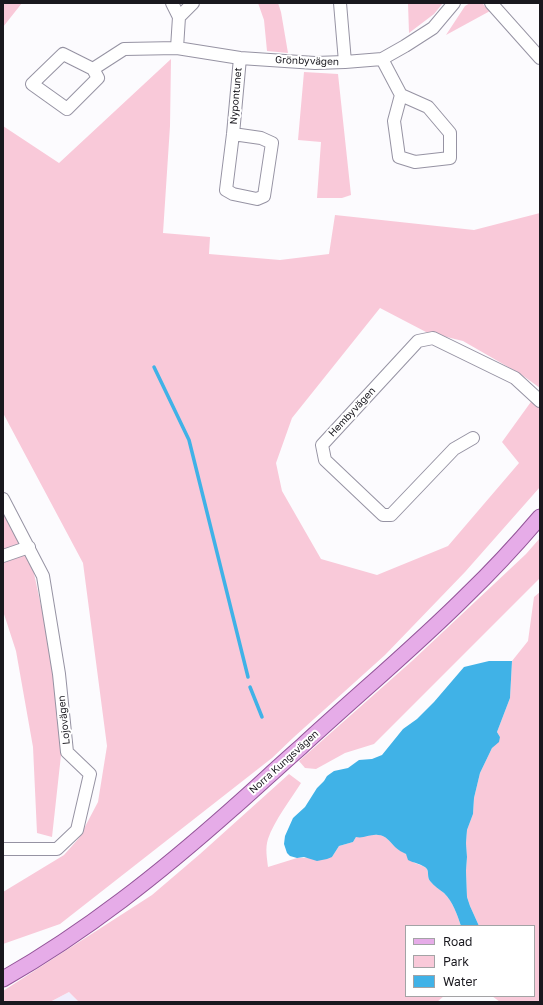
<!DOCTYPE html>
<html>
<head>
<meta charset="utf-8">
<style>
  body { margin:0 }
  #map { position:relative; width:543px; height:1005px; overflow:hidden; background:#fcfbfe; font-family:"Golos Text",sans-serif }
  canvas { display:block }
  .frame { position:absolute; inset:0; border:4px solid #19181e; pointer-events:none }
  .legend { position:absolute; left:405px; top:925px; width:130px; height:72px; box-sizing:border-box; background:#fff; border:1px solid #a3a3a5; margin:0; padding:5px 7px; list-style:none; font-size:12px; color:#19181e }
  .legend li { display:flex; align-items:center; gap:8px; height:20px }
  .legend b { width:20px; border:1px solid #a3a3a5 }
</style>
</head>
<body>
<div id="map">
<canvas width="543" height="1005"></canvas>
<div class="frame"></div>
<ul class="legend">
<li><b style="height:5px;background:#e6ace8"></b>Road</li>
<li><b style="height:11px;background:#f9c9d9"></b>Park</li>
<li><b style="height:11px;background:#40b2e7"></b>Water</li>
</ul>
</div>
<script>
const ctx = document.querySelector('canvas').getContext('2d');
ctx.lineJoin = 'round';
function fillPath(path, color) { ctx.fillStyle = color; ctx.fill(path, 'evenodd'); }
function strokePath(path, color, width, dash) { ctx.strokeStyle = color; ctx.lineWidth = width; ctx.lineCap = dash ? 'butt' : 'round'; ctx.setLineDash(dash || []); ctx.stroke(path); }
function drawText(font, color, halo, rows, align = 'center') {
  ctx.font = font + ' "Golos Text",sans-serif'; ctx.lineWidth = 4; ctx.setLineDash([]); ctx.textBaseline = 'middle'; ctx.strokeStyle = halo; ctx.fillStyle = color; for (const [text, x, y, turn = 0] of rows) {
    ctx.save(); ctx.translate(x, y); ctx.rotate((+turn || 0) * Math.PI / 180); ctx.textAlign = isNaN(turn) ? turn : align; if (halo) ctx.strokeText(text, 0, 0); ctx.fillText(text, 0, 0); ctx.restore();
  }
}
fillPath(new Path2D(`
  M 69,992 L 79,1002 L 50,1002 Z`), '#f1eefd');
fillPath(new Path2D(`
  M 3,3 L 22,3 L 3,27 Z
  M 258,3 L 278,3 L 281,12 L 288,53 L 267,51 L 264,20 Z
  M 408,3 L 443,3 L 434,14 L 409,33 Z
  M 470,3 L 482,3 L 490,11 L 446,35 L 465,6 Z
  M 171,59 L 170,126 L 163,233 L 210,237 L 209,254 L 280,260 L 329,254 L 335,215 L 474,230 L 540,213 L 540,388 L 522,375 L 463,341 L 426,332 L 380,308 L 292,418 L 276,463 L 282,491 L 321,559 L 377,575 L 448,546 L 519,463 L 502,442 L 533,399 L 540,407 L 540,487 L 465,572 L 385,655 L 294,737 L 272,758 L 60,924 L 3,944 L 3,892 L 64,855 L 79,838 L 98,802 L 107,746 L 83,563 L 3,413 L 3,126 L 59,163 Z
  M 304,72 L 338,74 L 351,195 L 342,198 L 317,198 L 321,142 L 298,140 Z
  M 3,508 L 32,564 L 50,648 L 62,746 L 52,837 L 37,833 L 33,747 L 16,651 L 3,611 Z
  M 540,538 L 540,578 L 374,744 L 345,753 L 316,769 L 305,768 L 299,761 L 412,661 L 526,554 Z
  M 540,592 L 540,1002 L 500,1002 L 492,996 L 534,996 L 534,926 L 479,926 L 470,906 L 467,897 L 466,871 L 467,857 L 466,843 L 467,830 L 473,814 L 474,798 L 480,773 L 492,748 L 500,737 L 497,732 L 510,698 L 512,661 L 528,641 L 534,597 Z
  M 289,774 L 301,783 C 291,799 274,821 268,839 C 265,848 267,858 268,867 L 297,858 L 332,857 L 339,846 L 353,842 L 356,837 C 364,837 373,833 381,835 C 388,837 391,844 397,848 C 400,851 405,852 407,855 C 409,857 411,861 413,862 C 418,865 424,865 427,869 C 429,873 427,877 430,881 C 434,886 440,889 444,893 C 453,902 457,914 461,926 L 406,926 L 406,996 L 444,996 L 437,1002 L 79,1002 L 69,992 L 50,1002 L 3,1002 L 3,991 L 152,895 L 200,854 Z`), '#f9c9d9');
fillPath(new Path2D(`
  M 489,661 L 512,661 L 510,698 L 497,732 L 500,737 L 499,742 L 492,748 L 480,773 L 474,798 L 473,814 L 467,830 L 466,843 L 467,857 L 466,871 L 467,897 L 470,906 L 479,926 L 461,926 C 457,914 453,902 444,893 C 439,889 434,886 430,881 C 427,877 429,873 427,869 C 423,864 413,863 408,860 L 406,854 C 402,852 398,850 395,847 C 390,842 386,835 378,835 C 370,834 363,839 356,837 L 353,842 L 339,846 L 332,857 L 327,859 L 317,861 L 304,857 L 297,858 L 290,856 L 287,853 L 284,844 L 285,836 L 293,818 L 305,807 L 317,788 L 324,781 L 327,776 L 334,771 L 348,768 L 359,760 L 372,759 L 382,755 L 403,729 L 417,719 L 434,702 L 464,667 Z`), '#40b2e7');
strokePath(new Path2D(`
  M 154,367 L 189,440 L 248,677
  M 250,687 L 262,717`), '#40b2e7', 3.5);
const minor = new Path2D(`
  M 172,3 L 179,17 L 177,48
  M 340,3 L 345,62
  M 491,3 L 540,58
  M 179,17 L 193,3
  M 382,59 L 401,95 L 394,121 L 399,157 L 415,162 L 450,158 L 450,133 L 428,107 L 401,95
  M 93,69 L 98,78 L 67,109 L 32,84 L 63,54 L 93,69 L 124,49 L 177,48 L 240,58 L 315,63 L 345,62 L 382,59 L 405,46 L 433,28 L 454,3
  M 233,134 L 261,138 L 272,143 L 264,196 L 257,199 L 233,194 L 226,190 L 233,134 L 240,58
  M 473,438 L 454,449 L 391,515 L 383,515 L 325,460 L 322,445 L 418,341 L 433,338 L 515,378 L 540,401
  M 3,499 L 43,576 L 59,674 L 67,752 L 90,774 L 77,830 L 57,849 L 3,849
  M 3,556 L 29,547`);
const major = new Path2D(`
  M 3,979 C 86,932 161,872 232,809 C 255,789 278,767 301,747 C 356,696 414,648 467,595 C 493,570 517,544 540,517`);
strokePath(minor, '#9693a3', 14);
strokePath(major, '#935498', 17);
strokePath(minor, '#fff', 12);
strokePath(major, '#e6ace8', 15);
drawText('10px', '#19181e', '#fff', [
  ["Grönbyvägen",307,61,2],
  ["Nypontunet",236,96,-85],
  ["Hembyvägen",352,412,-47],
  ["Lojovägen",64,720,-96],
  ["Norra Kungsvägen",284,762,-42]
]);
</script>
</body>
</html>
